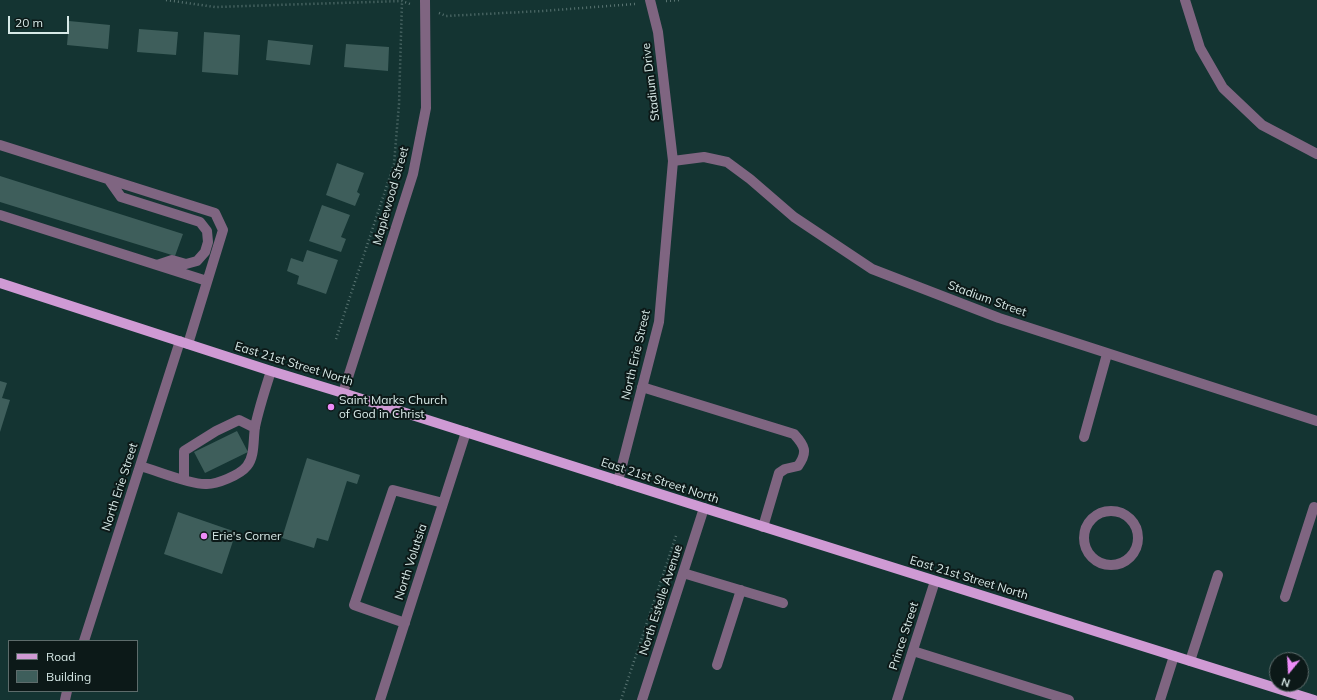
<!DOCTYPE html>
<html>
<head>
<meta charset="utf-8">
<style>
  body { margin:0 }
  #map { position:relative; width:1317px; height:700px; overflow:hidden; background:#143432; font-family:Mulish,sans-serif }
  canvas { display:block }
  .legend { position:absolute; left:8px; top:640px; width:130px; height:52px; box-sizing:border-box; background:#0c1918; border:1px solid #5d6c6b; margin:0; padding:5px 7px; list-style:none; font-size:12px; color:#d7e9e7 }
  .legend li { display:flex; align-items:center; gap:8px; height:20px }
  .legend b { width:20px; border:1px solid #5d6c6b }
  .north { position:absolute; left:1269px; top:652px; width:40px; height:40px; box-sizing:border-box; background:#0c1918; border:1px solid #5d6c6b; border-radius:50%; rotate:198deg; font-size:11px; font-weight:700; line-height:16px; text-align:center; color:#d7e9e7 }
  .north::after { content:''; display:block; margin:auto; width:14px; height:18px; background:#ee8cf8; clip-path:polygon(50% 0,100% 100%,50% 72%,0 100%) }
  .scale { position:absolute; left:8px; top:16px; width:61px; height:18px; box-sizing:border-box; border:2px solid #d7e9e7; border-top:0; padding-left:5px; font-size:12px; line-height:14px; white-space:nowrap; color:#d7e9e7; -webkit-text-stroke:3px #0c1918; paint-order:stroke }
</style>
</head>
<body>
<div id="map">
<canvas width="1317" height="700"></canvas>
<ul class="legend">
<li><b style="height:5px;background:#cf9ad4"></b>Road</li>
<li><b style="height:11px;background:#3e5e5b"></b>Building</li>
</ul>
<div class="north">N</div>
<div class="scale">20 m</div>
</div>
<script>
const ctx = document.querySelector('canvas').getContext('2d');
ctx.lineJoin = 'round';
function fillPath(path, color) { ctx.fillStyle = color; ctx.fill(path, 'evenodd'); }
function strokePath(path, color, width, dash) { ctx.strokeStyle = color; ctx.lineWidth = width; ctx.lineCap = dash ? 'butt' : 'round'; ctx.setLineDash(dash || []); ctx.stroke(path); }
function drawText(font, color, halo, rows, align = 'center') {
  ctx.font = font + ' Mulish,sans-serif'; ctx.lineWidth = 4; ctx.setLineDash([]); ctx.textBaseline = 'middle'; ctx.strokeStyle = halo; ctx.fillStyle = color; for (const [text, x, y, turn = 0] of rows) {
    ctx.save(); ctx.translate(x, y); ctx.rotate((+turn || 0) * Math.PI / 180); ctx.textAlign = isNaN(turn) ? turn : align; if (halo) ctx.strokeText(text, 0, 0); ctx.fillText(text, 0, 0); ctx.restore();
  }
}
fillPath(new Path2D(`
  M 69,21 L 110,25 L 108,49 L 67,45 Z
  M 139,29 L 178,32 L 176,55 L 137,52 Z
  M 204,32 L 240,35 L 238,75 L 202,72 Z
  M 268,40 L 313,45 L 310,65 L 266,60 Z
  M 346,44 L 389,47 L 388,71 L 344,67 Z
  M 337,163 L 364,173 L 357,192 L 360,194 L 355,206 L 326,195 Z
  M 0,176 L 183,234 L 175,256 L 0,202 Z
  M 322,205 L 350,215 L 341,237 L 346,239 L 341,252 L 309,241 Z
  M 307,250 L 338,260 L 326,294 L 297,284 L 299,276 L 287,271 L 291,258 L 303,262 Z
  M 0,381 L 7,383 L 2,398 L 10,400 L 0,432 Z
  M 237,431 L 248,452 L 205,473 L 194,452 Z
  M 307,458 L 360,475 L 357,484 L 347,481 L 328,541 L 317,538 L 314,548 L 282,538 Z
  M 178,512 L 236,532 L 222,574 L 164,554 Z`), '#3e5e5b');
strokePath(new Path2D(`
  M 166,0 L 215,7 L 402,1 L 410,4
  M 666,1 L 680,0
  M 439,13 L 446,16 L 542,11 L 635,4
  M 336,339 L 394,164 L 399,104 L 402,1
  M 621,700 L 676,536`), '#5a7573', 2.5, [1, 3]);
strokePath(new Path2D(`
  M 1185,0 L 1200,48 L 1223,88 L 1262,125 L 1317,154
  M 0,145 L 215,213 L 223,230 L 188,344
  M 673,161 L 704,157 L 727,162 L 750,179 L 794,217 L 872,269 L 999,318 L 1317,421
  M 109,180 L 121,197 L 200,222 L 207,231 L 208,242 L 205,252 L 197,261 L 186,264 L 172,260 L 157,265
  M 0,215 L 207,281
  M 642,387 L 794,434 C 805,446 808,452 798,466 L 785,469 L 779,473 L 763,527
  M 343,393 L 413,174 L 426,108 L 425,0
  M 1084,437 L 1107,354
  M 140,466 C 158,471 188,484 205,484 C 216,485 240,475 247,466 C 255,456 253,440 255,427 C 259,408 265,390 271,371
  M 184,480 L 184,451 L 216,431 L 239,420 L 255,428
  M 618,481 L 659,322 L 673,161 L 658,32 L 650,0
  M1084 538a27 27 0 1 1 54 0a27 27 0 1 1-54 0Z
  M 683,573 L 783,603
  M 1285,597 L 1314,507
  M 405,623 L 354,605 L 393,490 L 443,503
  M 84,641 L 180,341
  M 913,651 L 1069,700
  M 1190,661 L 1218,575
  M 717,665 L 741,590
  M 65,700 L 67,691
  M 380,700 L 466,432
  M 642,700 L 704,508
  M 897,700 L 935,581
  M 1160,700 L 1174,656`), '#7f6581', 10);
strokePath(new Path2D(`
  M 0,283 L 271,371 L 343,393 L 704,508 L 1314,700`), '#cf9ad4', 10);
for (const [x, y, r, color] of [
  [331,407,4,"#ee8cf8"],
  [204,536,4,"#ee8cf8"]
]) { const dot = new Path2D(); dot.arc(x, y, r, 0, 2 * Math.PI); ctx.fillStyle = color; ctx.fill(dot); strokePath(dot, '#0c1918', 1.5); }
drawText('12px', '#d7e9e7', '#0c1918', [
  ["Stadium Drive",651,82,-97],
  ["Maplewood Street",391,196,-74],
  ["Stadium Street",987,299,20],
  ["North Erie Street",636,355,-77],
  ["East 21st Street North",294,364,17],
  ["East 21st Street North",660,481,18],
  ["North Erie Street",120,487,-72],
  ["North Volutsia",411,562,-72],
  ["East 21st Street North",969,578,17],
  ["North Estelle Avenue",661,600,-72],
  ["Prince Street",904,636,-72]
]);
drawText('12px', '#d7e9e7', '#0c1918', [
  ["Saint Marks Church",339,400],
  ["of God in Christ",339,414],
  ["Erie's Corner",212,536]
], 'left');
</script>
</body>
</html>
